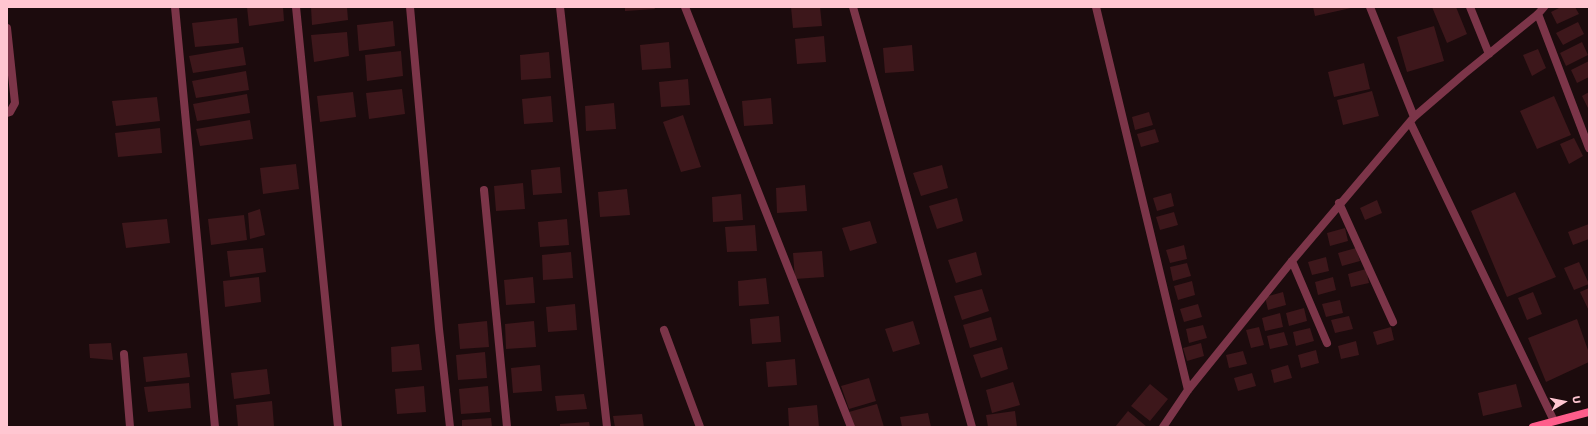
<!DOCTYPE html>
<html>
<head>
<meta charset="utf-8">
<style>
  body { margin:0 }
  #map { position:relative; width:1596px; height:434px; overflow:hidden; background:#1c0b0d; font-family:"Work Sans",sans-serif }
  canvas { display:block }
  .frame { position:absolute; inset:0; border:8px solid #ffc6d1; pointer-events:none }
  .north { position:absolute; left:1544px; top:382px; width:40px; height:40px; -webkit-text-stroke:3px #1c0b0d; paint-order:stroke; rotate:80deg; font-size:11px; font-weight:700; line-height:16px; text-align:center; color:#ffc6d1 }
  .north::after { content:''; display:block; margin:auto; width:14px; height:18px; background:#ffc6d1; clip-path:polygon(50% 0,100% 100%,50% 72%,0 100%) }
</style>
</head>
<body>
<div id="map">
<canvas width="1596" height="434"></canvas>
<div class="frame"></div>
<div class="north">U</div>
</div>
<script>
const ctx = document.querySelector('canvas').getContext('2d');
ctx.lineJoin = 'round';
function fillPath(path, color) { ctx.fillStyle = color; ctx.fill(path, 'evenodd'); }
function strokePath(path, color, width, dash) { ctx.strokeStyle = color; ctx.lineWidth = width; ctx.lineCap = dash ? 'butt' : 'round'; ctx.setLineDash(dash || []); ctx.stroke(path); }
fillPath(new Path2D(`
  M 247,7 L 283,7 L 284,21 L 249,26 Z
  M 311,7 L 347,7 L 348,20 L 312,25 Z
  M 625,7 L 654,7 L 655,9 L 625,11 Z
  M 791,7 L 820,7 L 822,26 L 793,28 Z
  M 1313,7 L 1351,7 L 1351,8 L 1315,16 Z
  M 1432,7 L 1456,7 L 1467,34 L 1447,43 Z
  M 1561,7 L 1575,7 L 1579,14 L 1557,24 L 1551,12 Z
  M 237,18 L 239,43 L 195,47 L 192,23 Z
  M 393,21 L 395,46 L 359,51 L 357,25 Z
  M 1578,22 L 1584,34 L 1563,45 L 1556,33 Z
  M 1434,26 L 1444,61 L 1407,72 L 1397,37 Z
  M 347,32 L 349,56 L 314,62 L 311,35 Z
  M 824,36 L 826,62 L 797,64 L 795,39 Z
  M 669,42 L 671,68 L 642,70 L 640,45 Z
  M 1582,42 L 1588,55 L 1566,66 L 1560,53 Z
  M 912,45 L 914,71 L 885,73 L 883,48 Z
  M 243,47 L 246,65 L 193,73 L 189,56 Z
  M 1538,49 L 1546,68 L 1532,76 L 1523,55 Z
  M 401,51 L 403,76 L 367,81 L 365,55 Z
  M 549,52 L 551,78 L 521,80 L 520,55 Z
  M 1589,61 L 1589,77 L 1577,83 L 1571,70 Z
  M 1364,63 L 1370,89 L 1334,97 L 1328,72 Z
  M 246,71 L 249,90 L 196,98 L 192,81 Z
  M 688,79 L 690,105 L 661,107 L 659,82 Z
  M 402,89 L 405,114 L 369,119 L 366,93 Z
  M 1372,91 L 1379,116 L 1343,125 L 1337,100 Z
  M 353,92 L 356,117 L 320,122 L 317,96 Z
  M 1589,92 L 1589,108 L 1588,108 L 1582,96 Z
  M 247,94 L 250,113 L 197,121 L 193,104 Z
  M 551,96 L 553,122 L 524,124 L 522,99 Z
  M 1554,96 L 1571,135 L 1537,149 L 1520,111 Z
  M 157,97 L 160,121 L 116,126 L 112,101 Z
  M 771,98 L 773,124 L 744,126 L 742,101 Z
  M 614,103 L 616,129 L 586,131 L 585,106 Z
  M 1149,112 L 1153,125 L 1135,130 L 1132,117 Z
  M 683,115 L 701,167 L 681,172 L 663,122 Z
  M 250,120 L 253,139 L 200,146 L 196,129 Z
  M 160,128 L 162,153 L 118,157 L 115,133 Z
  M 1155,129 L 1159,142 L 1141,147 L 1137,134 Z
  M 1574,138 L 1583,156 L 1569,164 L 1560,144 Z
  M 296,164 L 299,189 L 263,194 L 260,168 Z
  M 942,165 L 948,188 L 921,196 L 913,173 Z
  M 560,167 L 562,193 L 533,195 L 531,170 Z
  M 523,183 L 525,209 L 496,211 L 494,186 Z
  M 805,185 L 807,211 L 777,213 L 776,188 Z
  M 627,189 L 630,215 L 600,217 L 598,192 Z
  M 1515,192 L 1556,277 L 1507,297 L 1471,211 Z
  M 1171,193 L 1174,206 L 1157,211 L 1153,198 Z
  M 741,194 L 743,220 L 713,222 L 712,197 Z
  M 957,198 L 963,221 L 937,229 L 929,206 Z
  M 1377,200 L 1382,213 L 1365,220 L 1360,208 Z
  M 260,209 L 265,235 L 250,239 L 248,213 Z
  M 1174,212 L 1178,225 L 1160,230 L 1156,217 Z
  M 244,215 L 247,240 L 211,245 L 208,219 Z
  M 167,219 L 170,243 L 126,248 L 122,223 Z
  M 567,219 L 569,245 L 540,247 L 538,222 Z
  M 870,221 L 877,243 L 850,251 L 842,228 Z
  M 1589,224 L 1589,239 L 1573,245 L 1568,232 Z
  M 755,225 L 757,251 L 727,252 L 725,227 Z
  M 1345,228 L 1348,241 L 1330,246 L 1327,233 Z
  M 1184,245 L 1187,259 L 1170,263 L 1166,250 Z
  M 263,248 L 266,272 L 230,277 L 227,251 Z
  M 1356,248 L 1360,261 L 1342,266 L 1338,253 Z
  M 822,251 L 824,277 L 795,279 L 793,253 Z
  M 571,252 L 573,278 L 543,280 L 542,255 Z
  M 976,252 L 982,275 L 956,283 L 948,260 Z
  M 1326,257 L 1329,271 L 1312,275 L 1308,262 Z
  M 1579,262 L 1589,284 L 1574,290 L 1564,268 Z
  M 1187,263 L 1191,276 L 1173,281 L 1170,267 Z
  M 1366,269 L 1369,283 L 1351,287 L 1348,274 Z
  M 259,277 L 261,302 L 225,307 L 223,281 Z
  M 533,277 L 535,303 L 506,305 L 504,280 Z
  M 1333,277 L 1336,290 L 1318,295 L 1315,282 Z
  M 766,278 L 769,304 L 739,306 L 738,281 Z
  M 1192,281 L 1195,295 L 1178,300 L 1174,286 Z
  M 1589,288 L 1589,311 L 1580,292 Z
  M 982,289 L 989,311 L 962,320 L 954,296 Z
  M 1283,292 L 1286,305 L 1268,310 L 1265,297 Z
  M 1533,292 L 1542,314 L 1527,320 L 1518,298 Z
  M 1340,300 L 1343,313 L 1326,317 L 1322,304 Z
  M 575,304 L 577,330 L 548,332 L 546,307 Z
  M 1198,304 L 1202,317 L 1184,322 L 1180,309 Z
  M 1304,308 L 1307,321 L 1289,326 L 1286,313 Z
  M 1280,313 L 1283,327 L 1265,331 L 1262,318 Z
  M 779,316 L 781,342 L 752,344 L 750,319 Z
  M 1349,316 L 1353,329 L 1335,333 L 1331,320 Z
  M 991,317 L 997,340 L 970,348 L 963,325 Z
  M 1577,319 L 1589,353 L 1589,362 L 1546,382 L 1528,338 Z
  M 487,321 L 489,347 L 460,349 L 458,324 Z
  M 534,321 L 536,347 L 506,349 L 505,324 Z
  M 913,321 L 920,344 L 893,352 L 885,329 Z
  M 1203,325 L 1207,338 L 1189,343 L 1186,329 Z
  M 1259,327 L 1264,345 L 1251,348 L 1246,330 Z
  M 1391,327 L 1394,340 L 1377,345 L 1373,332 Z
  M 1310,328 L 1314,341 L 1296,346 L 1293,332 Z
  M 1284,332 L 1288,345 L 1270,349 L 1267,336 Z
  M 1356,341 L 1359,355 L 1341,359 L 1338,346 Z
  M 111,343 L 113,360 L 90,358 L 89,344 Z
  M 1201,343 L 1204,356 L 1187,361 L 1183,348 Z
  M 419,344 L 422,370 L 392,372 L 391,347 Z
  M 1002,347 L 1008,369 L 981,378 L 973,355 Z
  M 1316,350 L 1319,363 L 1301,368 L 1298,355 Z
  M 1243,351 L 1247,364 L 1229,368 L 1226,355 Z
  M 485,352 L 487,378 L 458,380 L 456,355 Z
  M 187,353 L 190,377 L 146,382 L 143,357 Z
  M 795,359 L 797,385 L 768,387 L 766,362 Z
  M 540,365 L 542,391 L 513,393 L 511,368 Z
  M 1288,365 L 1292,378 L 1274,383 L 1271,370 Z
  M 267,369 L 270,394 L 234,399 L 231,373 Z
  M 1252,373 L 1256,386 L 1238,391 L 1234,378 Z
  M 869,378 L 876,401 L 849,409 L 841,386 Z
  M 1013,382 L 1020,405 L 992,413 L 986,390 Z
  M 189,383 L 191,408 L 148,412 L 144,387 Z
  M 1150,384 L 1168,399 L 1150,421 L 1131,406 Z
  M 1516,384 L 1522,407 L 1483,416 L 1478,393 Z
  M 424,386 L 426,412 L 397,414 L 395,389 Z
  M 488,386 L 490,412 L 461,414 L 459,389 Z
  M 584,394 L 587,409 L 557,411 L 555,396 Z
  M 272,401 L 274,426 L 238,427 L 236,405 Z
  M 877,404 L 884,427 L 854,427 L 849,412 Z
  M 817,405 L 819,427 L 789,427 L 788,408 Z
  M 1015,411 L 1017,427 L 988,427 L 986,415 Z
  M 1128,411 L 1147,427 L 1115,427 Z
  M 928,413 L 931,427 L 902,427 L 900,417 Z
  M 642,414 L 644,427 L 615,427 L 613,416 Z
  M 491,418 L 492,427 L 462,427 L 462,420 Z
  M 589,422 L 590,427 L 560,427 L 560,424 Z`), '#3d171b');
strokePath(new Path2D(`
  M 175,7 L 215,427
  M 296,7 L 338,427
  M 410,7 L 439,329 L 450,427
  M 560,7 L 607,427
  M 685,7 L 851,427
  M 853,7 L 972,427
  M 1096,7 L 1188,390
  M 1370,7 L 1414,117
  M 1470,7 L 1489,54
  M 1538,14 L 1589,148
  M 7,28 L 15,103 L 10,112 L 7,113
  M 1410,122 L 1554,421
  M 484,190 L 507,427
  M 1339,203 L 1393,322
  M 1292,261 L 1327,343
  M 664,330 L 700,427
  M 124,354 L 130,427
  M 1163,427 L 1188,390 L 1292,261 L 1414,117 L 1464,74 L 1538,14 L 1544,7`), '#7c3549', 8);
strokePath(new Path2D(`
  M 1533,427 L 1589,412`), '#ff5d8b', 8);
</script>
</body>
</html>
